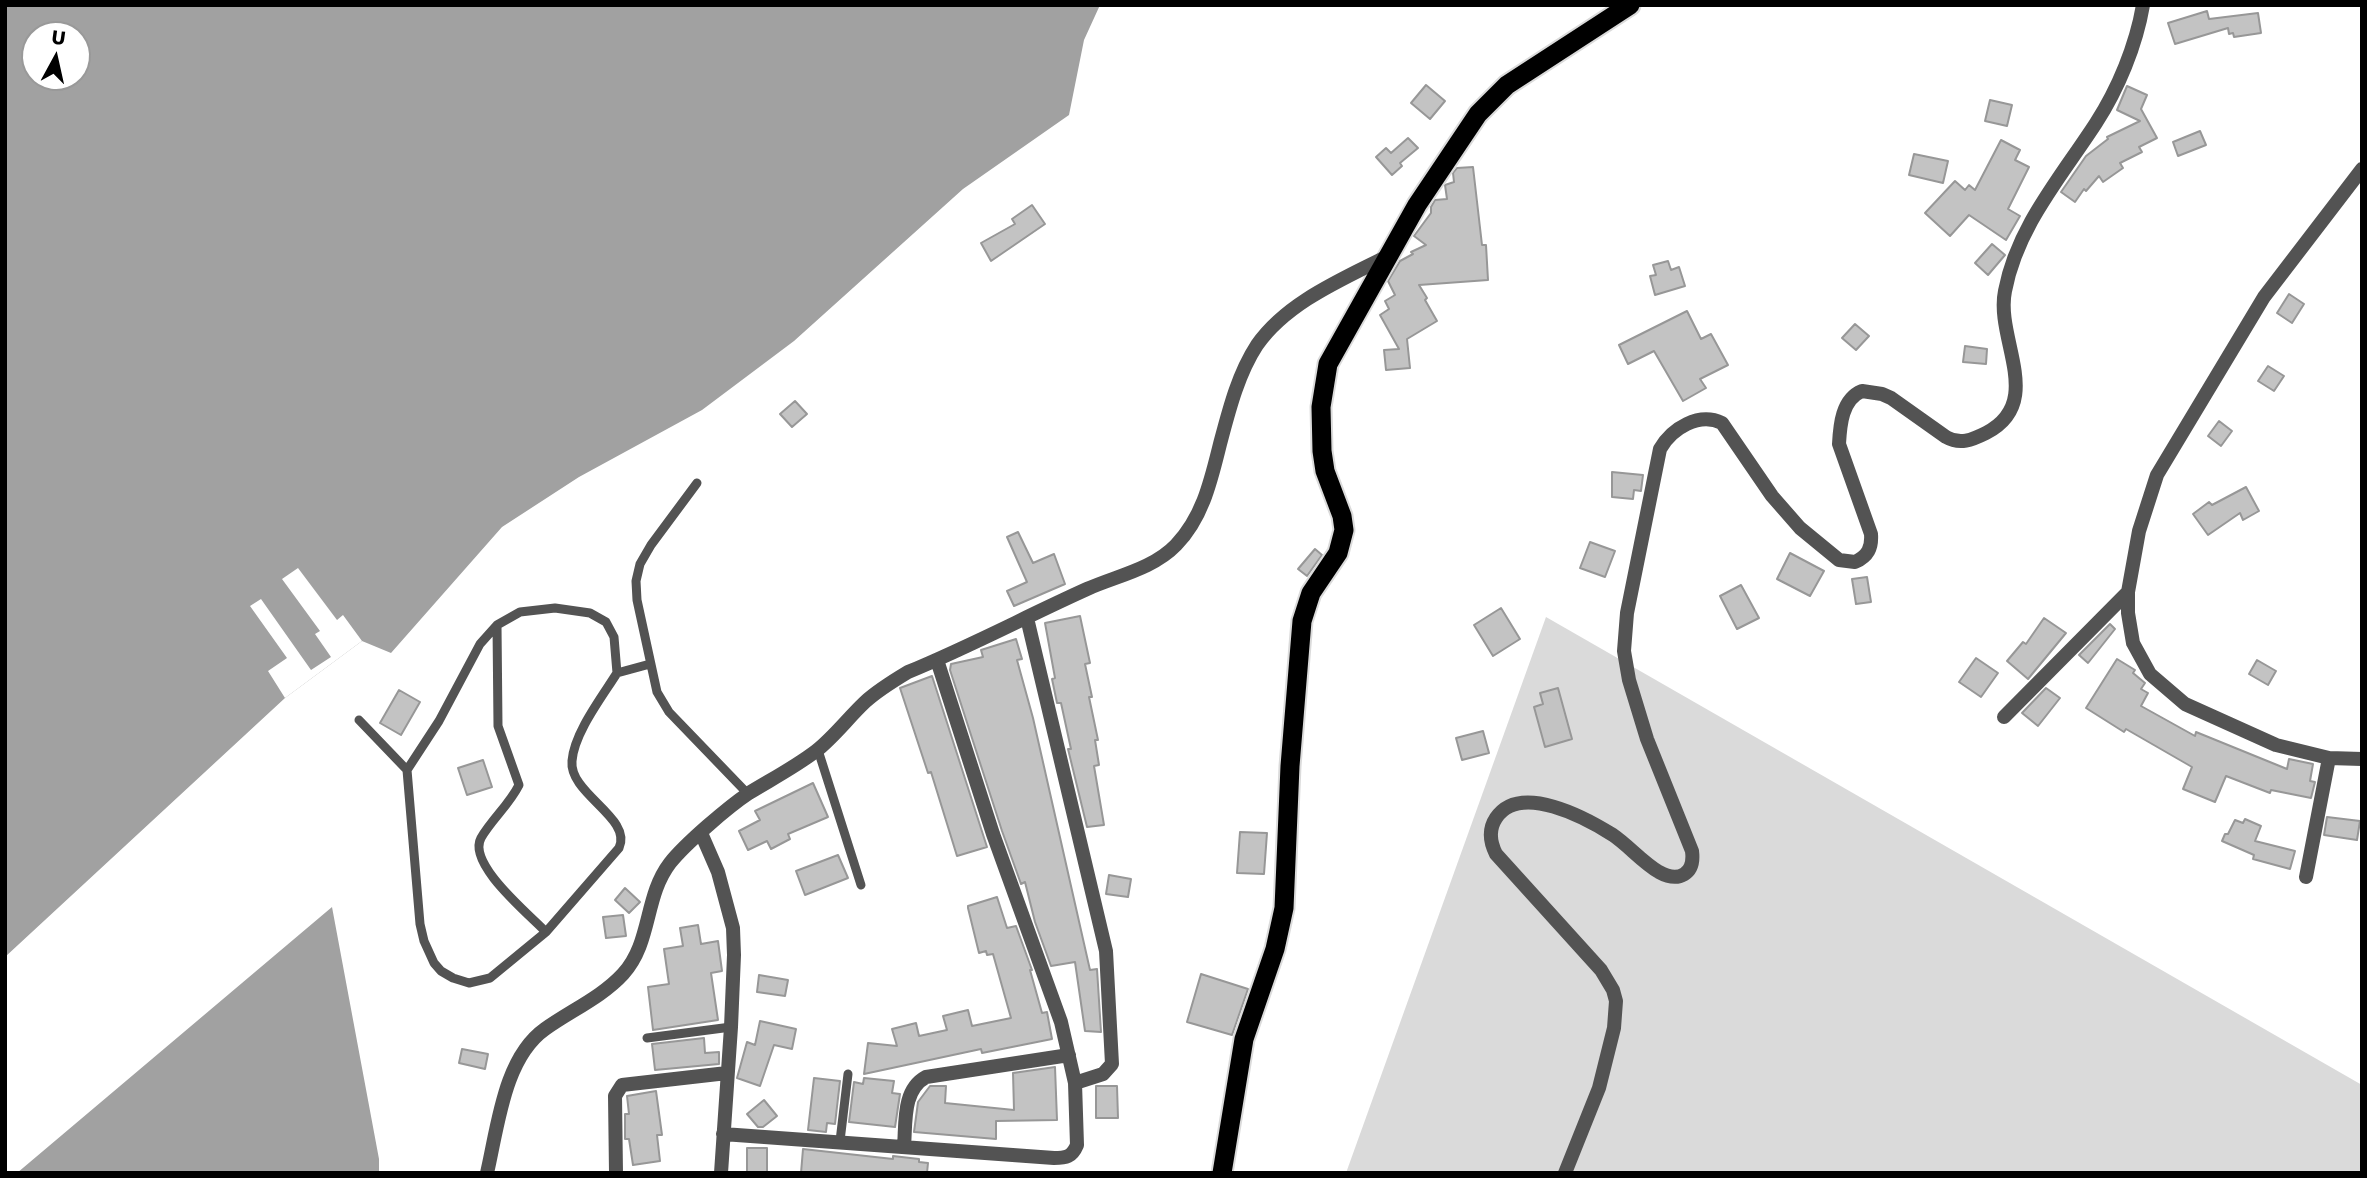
<!DOCTYPE html>
<html>
<head>
<meta charset="utf-8">
<style>
  body { margin:0 }
  #map { position:relative; width:2367px; height:1178px; overflow:hidden; background:#fff; font-family:"Golos Text",sans-serif }
  canvas { display:block }
  .frame { position:absolute; inset:0; border:7px solid #000; pointer-events:none }
  .north { position:absolute; left:21px; top:21px; width:70px; height:70px; box-sizing:border-box; background:#fff; border:2px solid #999; border-radius:50%; rotate:8deg; font-size:19px; font-weight:700; line-height:28px; text-align:center; color:#000 }
  .north::after { content:''; display:block; margin:auto; width:24px; height:32px; background:#000; clip-path:polygon(50% 0,100% 100%,50% 72%,0 100%) }
</style>
</head>
<body>
<div id="map">
<canvas width="2367" height="1178"></canvas>
<div class="frame"></div>
<div class="north">U</div>
</div>
<script>
const ctx = document.querySelector('canvas').getContext('2d');
ctx.lineJoin = 'round';
function fillPath(path, color) { ctx.fillStyle = color; ctx.fill(path, 'evenodd'); }
function strokePath(path, color, width, dash) { ctx.strokeStyle = color; ctx.lineWidth = width; ctx.lineCap = dash ? 'butt' : 'round'; ctx.setLineDash(dash || []); ctx.stroke(path); }
fillPath(new Path2D(`
  M 1546,617 L 2362,1085 L 2362,1173 L 1346,1173 Z`), '#dadada');
fillPath(new Path2D(`
  M 5,5 L 1100,5 L 1084,40 L 1069,115 L 963,189 L 794,341 L 702,410 L 579,477 L 502,527 L 391,653 L 362,641 L 285,698 L 5,957 ZM 35,35 L 77,35 L 77,77 L 35,77 Z
  M 332,907 L 379,1159 L 379,1173 L 17,1173 Z`), '#a1a1a1');
fillPath(new Path2D(`
  M 298,568 L 337,620 L 343,615 L 362,641 L 285,698 L 268,671 L 287,658 L 250,606 L 261,599 L 311,670 L 331,657 L 315,634 L 320,631 L 282,579 Z`), '#fff');
const building = new Path2D(`
  M 2207,11 L 2209,19 L 2258,13 L 2261,33 L 2234,37 L 2233,33 L 2229,34 L 2228,28 L 2175,44 L 2168,23 Z
  M 1426,85 L 1445,101 L 1430,119 L 1411,103 Z
  M 2127,86 L 2147,95 L 2141,109 L 2157,138 L 2139,147 L 2142,152 L 2120,163 L 2123,168 L 2103,182 L 2099,176 L 2086,191 L 2084,189 L 2075,202 L 2061,192 L 2086,156 L 2108,139 L 2107,137 L 2140,121 L 2117,110 Z
  M 1990,100 L 2012,105 L 2007,126 L 1985,121 Z
  M 2200,131 L 2206,145 L 2178,156 L 2173,142 Z
  M 1408,138 L 1418,148 L 1400,163 L 1402,166 L 1392,175 L 1376,157 L 1386,148 L 1391,153 Z
  M 2001,140 L 2020,150 L 2015,160 L 2029,167 L 2008,209 L 2020,216 L 2006,240 L 1969,215 L 1950,236 L 1925,213 L 1955,181 L 1965,190 L 1969,185 L 1975,190 Z
  M 1914,154 L 1948,161 L 1943,183 L 1909,175 Z
  M 1473,167 L 1482,245 L 1486,245 L 1488,280 L 1419,285 L 1427,298 L 1425,300 L 1437,321 L 1407,339 L 1410,368 L 1386,370 L 1384,350 L 1399,349 L 1380,315 L 1389,309 L 1385,301 L 1395,295 L 1388,281 L 1400,261 L 1413,254 L 1411,252 L 1426,245 L 1414,236 L 1431,213 L 1431,207 L 1435,200 L 1447,199 L 1445,185 L 1454,182 L 1453,173 L 1457,168 Z
  M 1032,205 L 1045,224 L 991,261 L 981,243 L 1015,224 L 1012,219 Z
  M 1992,244 L 2005,255 L 1988,275 L 1975,263 Z
  M 1668,261 L 1671,270 L 1679,267 L 1685,286 L 1655,295 L 1650,276 L 1656,275 L 1653,265 Z
  M 2289,294 L 2304,304 L 2292,323 L 2277,313 Z
  M 1687,311 L 1701,339 L 1711,334 L 1728,365 L 1700,379 L 1706,388 L 1683,401 L 1654,351 L 1628,364 L 1619,345 Z
  M 1855,324 L 1869,336 L 1856,350 L 1842,338 Z
  M 1965,346 L 1987,349 L 1986,364 L 1963,362 Z
  M 2268,366 L 2284,376 L 2274,391 L 2258,381 Z
  M 795,401 L 807,414 L 792,427 L 780,414 Z
  M 2219,421 L 2232,431 L 2221,446 L 2208,436 Z
  M 1612,472 L 1643,475 L 1641,491 L 1634,490 L 1633,499 L 1612,497 Z
  M 2246,487 L 2259,511 L 2243,520 L 2240,513 L 2208,535 L 2193,514 L 2209,502 L 2212,505 Z
  M 1018,532 L 1033,563 L 1054,554 L 1065,584 L 1014,606 L 1007,591 L 1027,582 L 1007,537 Z
  M 1590,542 L 1615,551 L 1605,577 L 1580,568 Z
  M 1315,549 L 1322,555 L 1307,576 L 1298,569 Z
  M 1790,553 L 1824,571 L 1810,596 L 1777,579 Z
  M 1867,577 L 1871,602 L 1856,604 L 1852,579 Z
  M 1741,585 L 1759,618 L 1737,629 L 1720,596 Z
  M 1501,608 L 1520,639 L 1493,656 L 1474,625 Z
  M 1080,616 L 1090,663 L 1085,664 L 1092,697 L 1089,697 L 1098,740 L 1095,740 L 1099,765 L 1094,766 L 1104,825 L 1087,827 L 1068,749 L 1071,749 L 1061,703 L 1057,703 L 1052,679 L 1055,678 L 1045,623 Z
  M 2044,618 L 2066,633 L 2028,679 L 2007,661 L 2023,642 L 2026,644 Z
  M 2110,624 L 2115,629 L 2088,663 L 2079,655 Z
  M 1016,639 L 1022,659 L 1017,660 L 1033,718 L 1090,970 L 1097,969 L 1101,1032 L 1085,1031 L 1075,962 L 1051,966 L 1035,922 L 1025,882 L 1021,884 L 1002,831 L 950,670 L 951,664 L 983,657 L 981,650 Z
  M 1976,658 L 1998,673 L 1981,697 L 1959,682 Z
  M 2117,659 L 2135,670 L 2133,673 L 2145,683 L 2141,689 L 2148,693 L 2141,706 L 2195,736 L 2196,732 L 2287,769 L 2289,759 L 2313,764 L 2310,781 L 2315,782 L 2311,798 L 2271,790 L 2270,793 L 2226,776 L 2215,802 L 2183,789 L 2192,767 L 2126,729 L 2124,732 L 2086,708 Z
  M 2257,660 L 2276,671 L 2268,685 L 2249,674 Z
  M 932,676 L 987,847 L 957,856 L 931,772 L 928,773 L 900,688 Z
  M 1558,688 L 1572,739 L 1545,747 L 1534,707 L 1543,704 L 1540,693 Z
  M 2046,688 L 2060,698 L 2038,726 L 2022,713 Z
  M 399,690 L 420,702 L 401,735 L 380,723 Z
  M 1483,731 L 1489,753 L 1462,760 L 1456,738 Z
  M 483,760 L 492,787 L 467,795 L 458,768 Z
  M 813,783 L 828,817 L 788,834 L 790,839 L 771,849 L 767,841 L 748,850 L 739,831 L 760,820 L 755,811 Z
  M 2327,817 L 2360,821 L 2357,840 L 2324,835 Z
  M 2245,819 L 2261,826 L 2255,841 L 2295,851 L 2290,869 L 2253,859 L 2254,855 L 2222,841 L 2225,834 L 2228,834 L 2235,820 L 2243,823 Z
  M 1240,832 L 1267,833 L 1264,874 L 1237,873 Z
  M 838,855 L 848,878 L 805,895 L 796,871 Z
  M 1109,875 L 1131,879 L 1128,897 L 1106,894 Z
  M 625,888 L 640,902 L 629,913 L 615,900 Z
  M 997,897 L 1007,928 L 1016,926 L 1032,970 L 1030,970 L 1042,1013 L 1047,1012 L 1052,1039 L 982,1053 L 981,1049 L 864,1074 L 868,1043 L 897,1046 L 892,1029 L 916,1023 L 919,1036 L 947,1030 L 943,1016 L 968,1010 L 972,1026 L 1011,1018 L 993,954 L 987,955 L 986,951 L 979,953 L 968,908 L 968,906 Z
  M 623,915 L 626,936 L 606,938 L 603,917 Z
  M 698,925 L 701,944 L 718,941 L 722,971 L 711,973 L 718,1020 L 653,1030 L 648,987 L 669,984 L 664,949 L 683,946 L 680,928 Z
  M 1201,974 L 1248,989 L 1232,1035 L 1187,1022 Z
  M 759,975 L 788,980 L 785,996 L 757,992 Z
  M 760,1021 L 796,1029 L 792,1049 L 774,1045 L 760,1086 L 737,1078 L 747,1042 L 755,1045 Z
  M 704,1038 L 705,1053 L 719,1052 L 719,1064 L 655,1070 L 652,1044 Z
  M 462,1049 L 488,1054 L 485,1069 L 459,1063 Z
  M 1055,1067 L 1057,1120 L 996,1121 L 996,1139 L 914,1132 L 918,1102 L 930,1086 L 946,1086 L 945,1103 L 1014,1110 L 1013,1073 Z
  M 814,1078 L 840,1081 L 835,1124 L 827,1123 L 826,1132 L 808,1130 Z
  M 864,1078 L 894,1081 L 892,1093 L 900,1094 L 895,1127 L 849,1122 L 854,1082 L 863,1084 Z
  M 1096,1086 L 1117,1086 L 1118,1118 L 1096,1118 Z
  M 656,1091 L 662,1135 L 657,1135 L 660,1161 L 633,1165 L 629,1139 L 625,1139 L 625,1114 L 629,1114 L 627,1096 Z
  M 764,1100 L 777,1116 L 763,1127 L 758,1127 L 747,1114 Z
  M 747,1148 L 767,1148 L 767,1173 L 747,1173 Z
  M 803,1149 L 893,1159 L 893,1156 L 919,1159 L 919,1162 L 928,1163 L 927,1173 L 801,1173 Z`);
fillPath(building, '#c3c3c3');
strokePath(building, '#979797', 2);
const trunk = new Path2D(`
  M 1222,1173 L 1244,1039 L 1275,949 L 1284,908 L 1290,766 L 1302,621 L 1311,593 L 1338,553 L 1344,530 L 1342,516 L 1325,471 L 1322,451 L 1321,407 L 1328,364 L 1417,205 L 1478,114 L 1507,85 L 1630,5`);
strokePath(trunk, '#dbdbdb', 23);
strokePath(new Path2D(`
  M 697,483 L 651,545 L 640,564 L 636,581 L 637,600 L 657,692 L 669,712 L 748,794
  M 497,625 L 498,726 L 519,785 C 509,805 492,819 481,838 C 467,864 529,914 546,932
  M 617,673 L 614,637 L 606,622 L 590,613 L 555,608 L 520,612 L 497,625 L 480,644 L 439,721 L 407,770 L 420,924 L 424,941 L 434,963 L 441,971 L 453,978 L 469,983 L 490,978 L 546,932 L 619,848 C 633,818 569,794 572,761 C 574,733 602,697 617,673 L 650,664
  M 359,720 L 407,770
  M 818,750 L 861,885
  M 647,1038 L 731,1027
  M 840,1141 L 848,1074`), '#535353', 9);
strokePath(new Path2D(`
  M 2362,169 L 2264,297 L 2157,475 L 2139,531 L 2128,592 L 2128,613 L 2133,643 L 2150,674 L 2185,704 L 2276,745 L 2329,758 L 2362,759
  M 1027,618 L 1106,951 L 1112,1064 L 1103,1074 L 1075,1083
  M 2004,717 L 2128,592
  M 701,833 L 718,872 L 733,928 L 734,955 L 731,1027 L 721,1173
  M 2306,877 L 2329,758
  M 723,1134 L 1054,1158 C 1066,1158 1072,1157 1077,1145 L 1075,1083 L 1061,1022 L 993,834 L 937,660
  M 904,1147 C 906,1123 902,1090 926,1077 L 1069,1055
  M 487,1173 C 498,1126 504,1058 545,1029 C 570,1011 602,997 623,974 C 652,942 644,897 670,863 C 685,844 728,807 749,793 C 772,779 795,767 816,751 C 834,737 848,718 865,702 C 878,690 893,681 908,672 C 969,647 1027,616 1087,589 C 1116,576 1153,569 1176,545 C 1203,517 1211,480 1220,444 C 1229,410 1238,374 1257,345 C 1287,302 1343,279 1388,256
  M 616,1173 L 615,1096 L 622,1085 L 727,1073
  M 1565,1173 L 1599,1088 L 1614,1028 L 1616,1001 L 1613,990 L 1601,970 L 1496,854 C 1490,842 1488,830 1496,818 C 1520,782 1586,818 1613,835 C 1629,846 1642,862 1659,872 C 1679,883 1695,874 1692,851 L 1647,739 L 1629,680 L 1624,651 L 1627,613 L 1660,449 C 1672,428 1699,412 1722,423 L 1772,496 L 1800,528 L 1839,560 L 1855,562 C 1868,556 1872,548 1871,534 L 1839,444 C 1840,425 1842,399 1862,391 L 1882,394 L 1891,398 L 1946,437 C 1960,445 1972,440 1986,433 C 2046,402 1995,339 2005,291 C 2017,227 2061,177 2096,123 C 2118,89 2136,46 2143,5`), '#535353', 14);
strokePath(trunk, '#000', 19);
</script>
</body>
</html>
